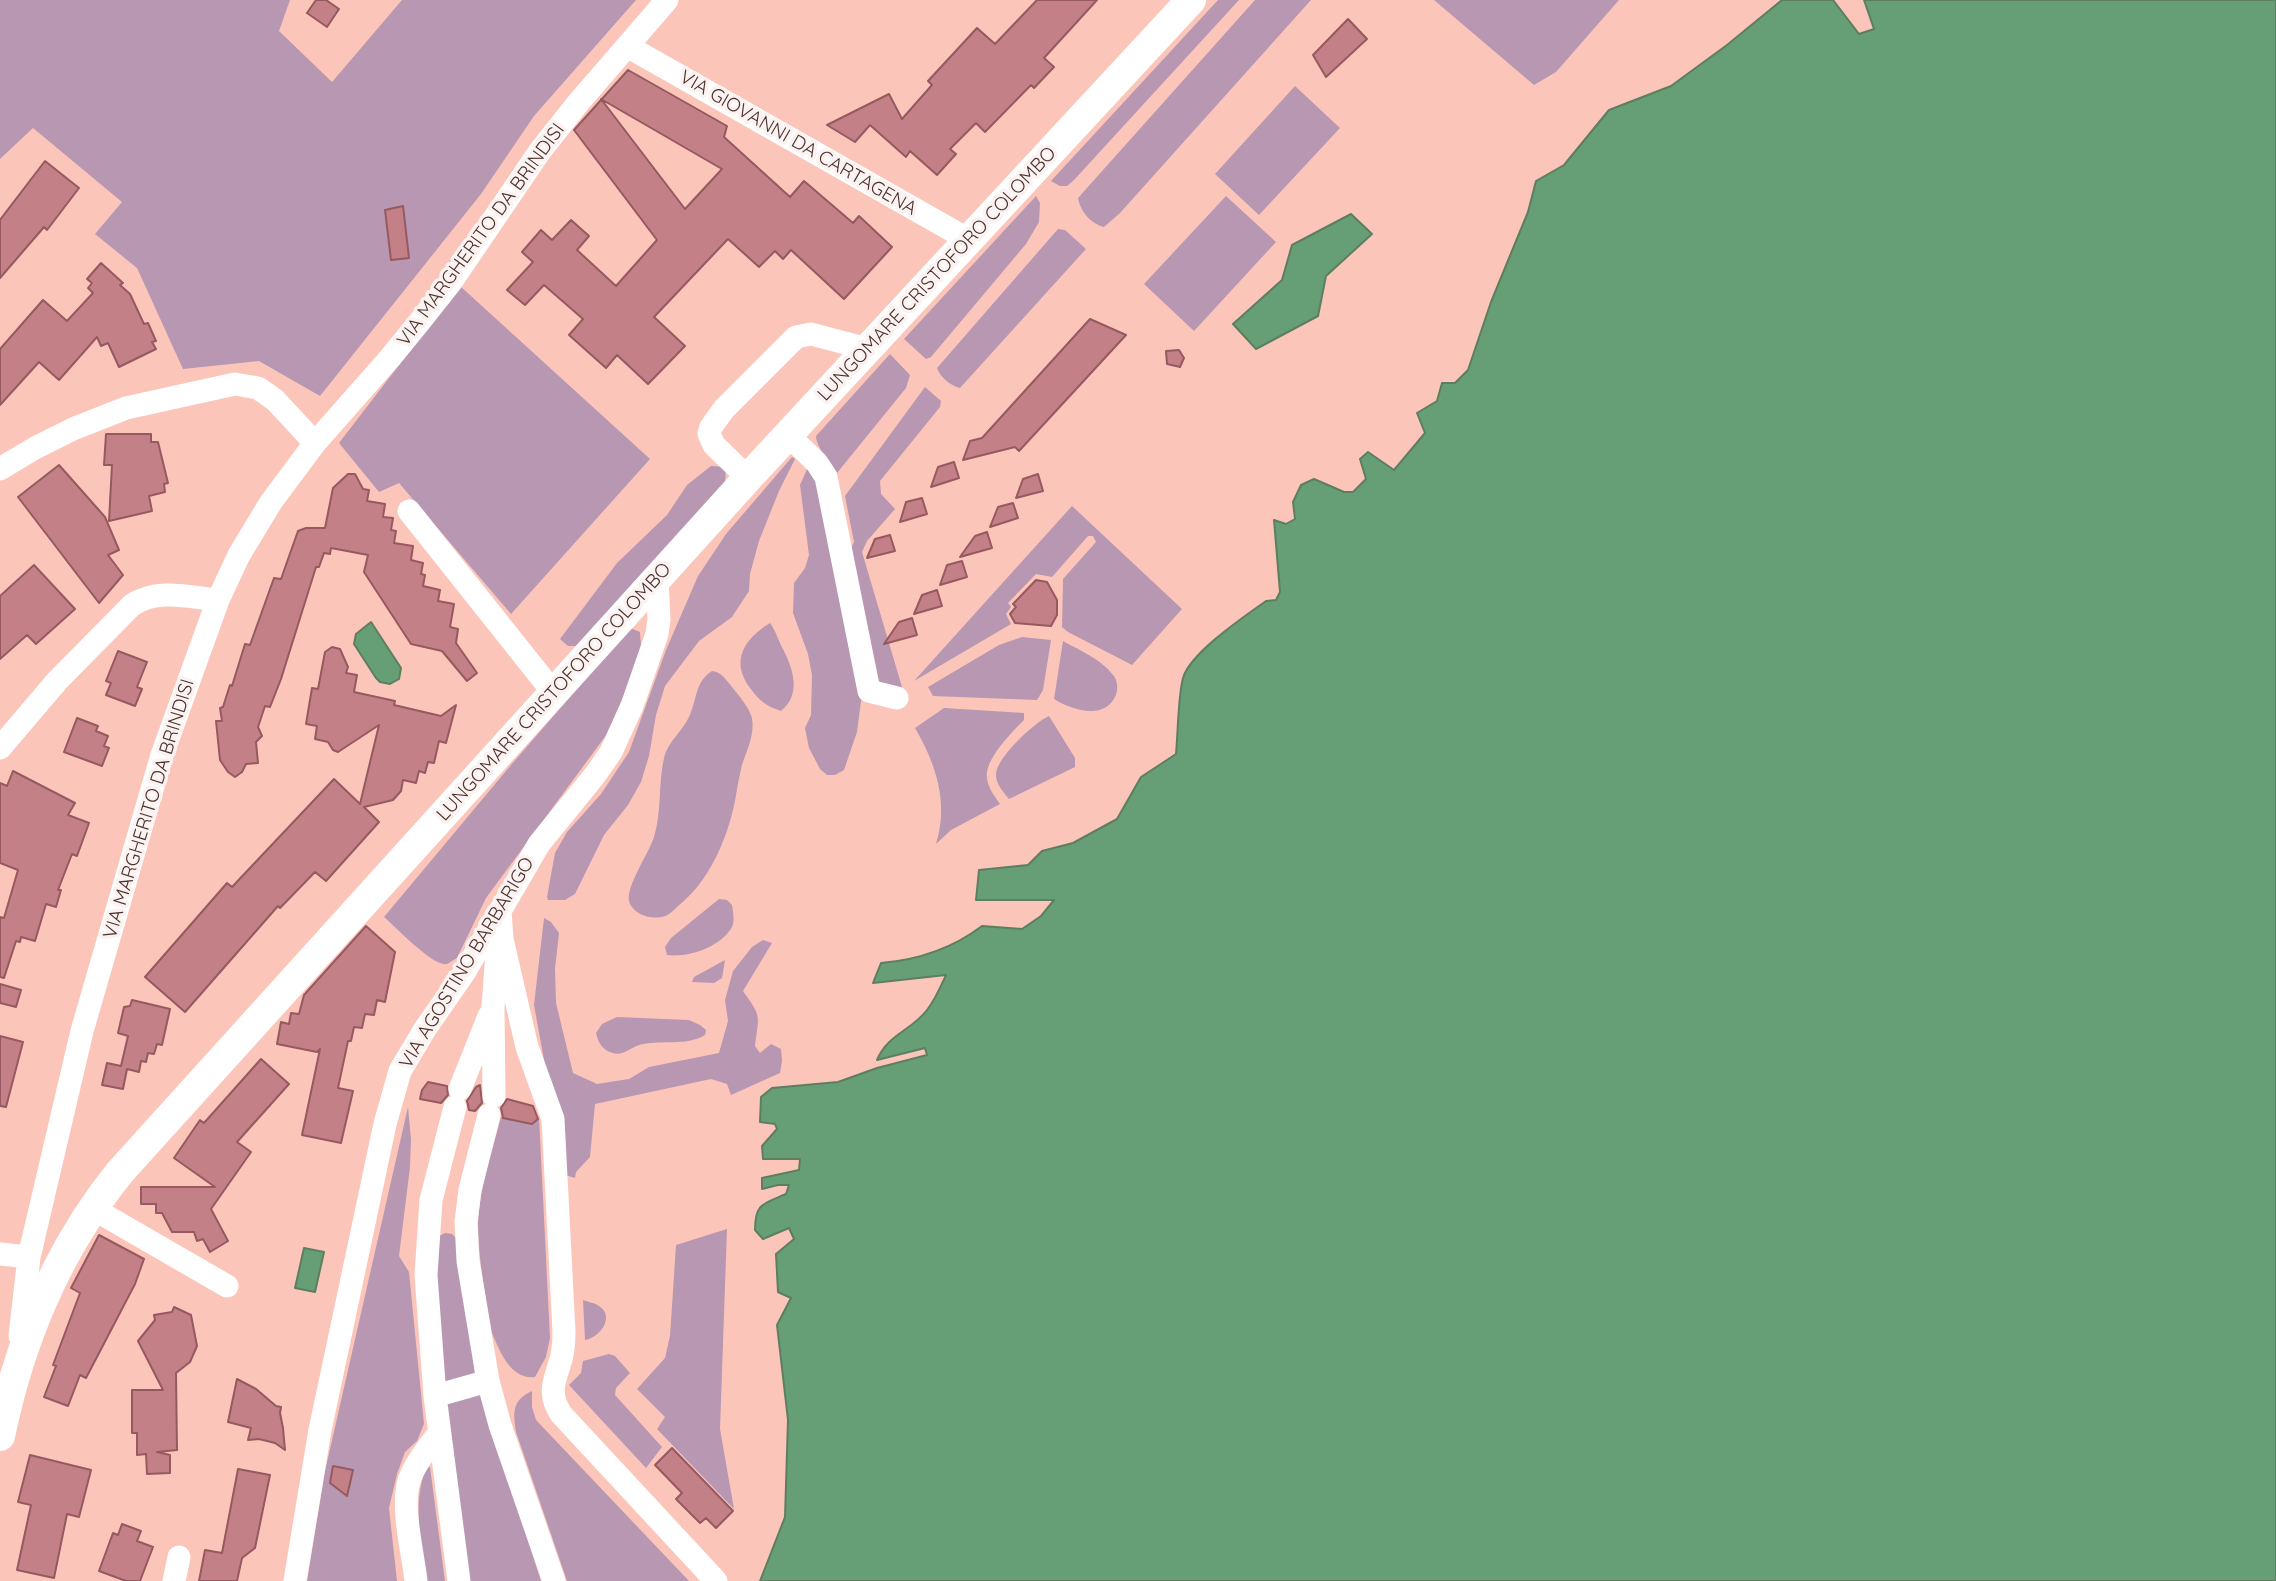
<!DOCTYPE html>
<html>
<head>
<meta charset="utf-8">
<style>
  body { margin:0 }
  canvas { display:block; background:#fcc5b9 }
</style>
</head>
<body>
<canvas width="2276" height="1581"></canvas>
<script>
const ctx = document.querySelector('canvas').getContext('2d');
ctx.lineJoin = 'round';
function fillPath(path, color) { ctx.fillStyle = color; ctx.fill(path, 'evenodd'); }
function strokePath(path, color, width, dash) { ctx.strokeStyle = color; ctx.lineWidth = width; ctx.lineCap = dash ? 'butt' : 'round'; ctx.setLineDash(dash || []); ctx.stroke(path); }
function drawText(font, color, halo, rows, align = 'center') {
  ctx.font = font + ' Quicksand,sans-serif'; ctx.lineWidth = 7; ctx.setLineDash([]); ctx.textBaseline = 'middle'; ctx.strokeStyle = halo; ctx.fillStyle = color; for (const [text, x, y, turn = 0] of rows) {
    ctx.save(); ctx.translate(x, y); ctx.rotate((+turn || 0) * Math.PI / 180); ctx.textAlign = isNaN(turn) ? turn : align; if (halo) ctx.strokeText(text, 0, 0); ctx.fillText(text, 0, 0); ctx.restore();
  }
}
fillPath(new Path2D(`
  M 0,0 L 290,0 L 279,31 L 332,82 L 402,0 L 636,0 L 534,116 L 481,194 L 320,396 L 259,361 L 183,369 L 137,268 L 95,234 L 122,202 L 33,128 L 0,159 Z
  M 1218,0 L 1239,0 L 1074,180 L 1067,186 L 1060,186 L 1051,181 Z
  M 1255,0 L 1311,0 L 1120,213 L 1104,227 C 1091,224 1080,211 1078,198 Z
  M 1434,0 L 1619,0 L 1556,72 L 1534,85 Z
  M 1295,86 L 1340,128 L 1259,215 L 1215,174 Z
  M 1036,196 L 1040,203 L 1039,222 L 1026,244 L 931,357 L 926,359 L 904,339 Z
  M 1226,196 L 1276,242 L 1194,331 L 1144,284 Z
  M 1058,229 L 1065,230 L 1086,249 L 960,388 C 951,386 940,377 937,368 Z
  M 460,286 L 650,459 L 511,614 L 399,483 L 379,492 L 339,443 Z
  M 890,354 L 910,375 L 906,388 L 837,473 C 831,460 817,451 816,436 Z
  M 925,387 L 941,401 L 940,407 L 880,481 L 881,494 L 895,509 L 867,541 L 862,552 L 902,687 L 898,692 L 879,682 L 851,548 L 854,542 L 845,496 Z
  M 792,457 L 795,459 L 779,491 L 759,541 L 750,574 L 749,591 L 732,617 L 699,641 L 665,686 L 656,715 L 649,756 L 641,782 L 628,805 L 604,835 L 575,894 L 565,900 L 548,900 L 547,897 L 555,853 L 567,832 L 601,794 L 629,752 L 666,650 L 698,576 L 726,534 Z
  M 809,465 L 817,484 L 863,686 L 857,732 L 844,770 L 835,775 L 827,775 L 820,769 L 809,748 L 805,728 L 811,715 L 812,675 L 808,654 L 793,613 L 794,583 L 805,568 L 809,555 L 800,485 Z
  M 711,466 L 726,467 L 725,483 L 576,646 L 568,646 L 560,639 L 617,563 L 667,515 L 687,485 Z
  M 1072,506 L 1182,609 L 1132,665 L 1068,632 L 1062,627 L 1063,579 L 1096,542 L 1093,536 L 1088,536 L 1052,577 L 1036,574 L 1008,603 L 1011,607 L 1006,614 L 1011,624 L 914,681 Z
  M 770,623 C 776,631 778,640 783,649 C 793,669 802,694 781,711 C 766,706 760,701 750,688 C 730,661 744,639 770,623 Z
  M 630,628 L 640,632 L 641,646 L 624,695 L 607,734 L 486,898 L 457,958 C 455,959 449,963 447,964 C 433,967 396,927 384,917 L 511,765 Z
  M 1022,637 L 1051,640 L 1043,690 L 1037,700 L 933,696 L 928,687 L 999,645 Z
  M 1063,641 C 1079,650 1101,659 1113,675 C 1118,680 1118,689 1116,695 C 1105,721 1072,710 1054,699 Z
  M 712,671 C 722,672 726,680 732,687 C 739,696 749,707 752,718 C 755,734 747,750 742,765 C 739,777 737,789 735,801 C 727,840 709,882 677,907 C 674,910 669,915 665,916 C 652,921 632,914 629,901 C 626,886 649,853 654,837 C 662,811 658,784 664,758 C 669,739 685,730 691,712 C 697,697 696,681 712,671 Z
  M 944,708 L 1024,713 L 1024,720 C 1012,732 984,760 987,778 C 988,788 994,795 1000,804 L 951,830 L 936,844 C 949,803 936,764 915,728 Z
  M 1049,716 L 1075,758 L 1075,767 L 1009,799 C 1004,793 995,783 996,774 C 997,757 1035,722 1049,716 Z
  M 719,899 L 727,900 L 732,905 C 733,912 735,921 732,927 C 721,947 688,958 667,955 L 665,947 L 671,938 Z
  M 544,918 L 551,922 L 559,933 L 555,969 L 556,1003 L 573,1073 L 597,1084 L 629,1079 L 649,1067 L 719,1053 L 728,1021 L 725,1000 L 733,971 L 752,947 L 763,940 L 772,943 L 743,991 C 762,1018 759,1014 755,1046 L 760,1053 L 771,1044 L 781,1049 L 782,1061 L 780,1073 L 731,1095 L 727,1084 L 711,1079 L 595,1104 L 590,1157 L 576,1172 L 575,1178 L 565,1175 L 534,1005 Z
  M 725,960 L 722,978 L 714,983 L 692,982 L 694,977 Z
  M 617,1017 L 689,1020 L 700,1025 L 706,1030 L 705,1035 C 685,1047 662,1039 639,1045 C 630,1048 623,1056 613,1053 C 602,1050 598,1042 596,1033 L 602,1024 Z
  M 408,1107 L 411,1139 L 410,1167 L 399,1256 L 409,1272 L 424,1424 L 417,1441 L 405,1452 L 397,1474 L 389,1508 L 397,1581 L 307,1581 L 325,1471 Z
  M 501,1117 L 531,1124 L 539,1117 L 550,1338 L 546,1357 L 535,1377 C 511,1380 500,1352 492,1333 C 486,1297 478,1260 478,1224 C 479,1188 492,1152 501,1117 Z
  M 727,1229 L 720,1429 L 734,1509 L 657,1429 L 665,1417 L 637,1389 L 665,1358 L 670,1336 L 676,1245 Z
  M 445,1233 L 452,1234 L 458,1240 L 475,1374 L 442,1383 L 435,1281 L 439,1236 Z
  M 583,1300 C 588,1302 595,1303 599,1306 C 616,1317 599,1338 585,1340 Z
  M 609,1354 L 615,1356 L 630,1373 L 616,1388 L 615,1395 L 662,1447 L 646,1468 L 569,1385 L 581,1373 L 583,1361 Z
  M 532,1391 L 532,1407 L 536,1420 L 689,1581 L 567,1581 L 516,1432 C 513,1412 512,1400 532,1391 Z
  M 480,1392 L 541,1581 L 469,1581 L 445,1405 Z
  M 430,1467 L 445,1581 L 426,1581 C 421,1543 412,1504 426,1468 Z`), '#b897b2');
const water = new Path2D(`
  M 1782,0 L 1833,0 L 1859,34 L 1874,29 L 1864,0 L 2276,0 L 2276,1581 L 760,1581 L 785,1517 L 788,1420 L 777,1325 L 791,1298 L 778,1292 L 776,1254 L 794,1239 L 789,1228 L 763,1239 L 755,1230 C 755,1203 763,1204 786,1194 L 789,1185 L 778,1185 L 762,1189 L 762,1178 L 799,1170 L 800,1159 L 763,1159 L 762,1146 L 777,1129 L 775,1124 L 760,1122 L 761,1097 L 772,1088 L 838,1082 L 877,1068 L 927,1055 L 925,1048 L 877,1060 C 888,1034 911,1031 927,1010 C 935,1000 941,986 946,975 L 873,983 L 881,963 C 917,960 953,948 982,926 L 1022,929 L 1041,916 L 1054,900 L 976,900 L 979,870 L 1028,865 L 1042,851 L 1073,843 L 1117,819 L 1141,777 L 1176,754 C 1178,733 1178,697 1183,678 C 1190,653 1245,616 1266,601 L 1276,600 L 1280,592 L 1274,520 L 1286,524 L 1295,519 L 1293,502 L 1301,485 L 1314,479 L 1344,492 L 1353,492 L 1366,479 L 1360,459 L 1368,452 L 1394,470 L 1425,433 L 1417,413 L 1437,401 L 1442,383 L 1455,383 L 1468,370 L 1491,302 L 1528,212 L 1536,181 L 1564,165 L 1609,110 L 1671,86 L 1727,45 Z
  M 1351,214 L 1372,234 L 1326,276 L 1318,316 L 1256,349 L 1233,324 L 1282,280 L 1292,245 Z
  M 371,622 L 401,668 L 399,679 L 390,684 L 380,682 L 376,678 L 354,644 L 356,634 Z
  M 304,1248 L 324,1252 L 315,1292 L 295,1288 Z`);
fillPath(water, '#669e76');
strokePath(water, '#5e7e60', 2);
const building = new Path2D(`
  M 316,0 L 326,0 L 339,9 L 327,27 L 307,13 Z
  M 1037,0 L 1097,0 L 1044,58 L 1054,67 L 1034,88 L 1031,85 L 985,132 L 976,123 L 950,149 L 956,154 L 937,175 L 910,151 L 906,157 L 870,125 L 855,142 L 827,125 L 889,94 L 902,119 L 932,85 L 928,81 L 977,28 L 995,44 Z
  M 1348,19 L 1367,39 L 1326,77 L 1313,55 Z
  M 628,70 L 727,126 L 724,137 L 790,197 L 804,181 L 853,223 L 859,216 L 892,247 L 844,299 L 791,250 L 783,259 L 775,251 L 759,267 L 728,239 L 654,317 L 685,346 L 648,384 L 617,355 L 606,368 L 569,335 L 583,319 L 544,285 L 525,305 L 507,290 L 533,262 L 522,252 L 541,230 L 552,240 L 571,220 L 589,236 L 577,250 L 616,286 L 657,240 L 574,130 ZM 601,99 L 722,169 L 685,209 Z
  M 45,161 L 79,188 L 47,230 L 44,227 L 0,278 L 0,220 Z
  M 403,206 L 409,258 L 391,260 L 385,210 Z
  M 101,263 L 123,283 L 120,285 L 130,294 L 144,324 L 148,323 L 156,341 L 152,342 L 156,349 L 119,367 L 108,343 L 101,346 L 97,337 L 59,380 L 39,362 L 0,405 L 0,349 L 43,300 L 67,321 L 93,293 L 88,288 L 92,283 L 87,279 Z
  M 1090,319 L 1126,335 L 1019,451 L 1015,447 L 963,460 L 970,441 L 982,438 Z
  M 1179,350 L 1184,358 L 1180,367 L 1167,364 L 1166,351 Z
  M 106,434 L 151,434 L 151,442 L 158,442 L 168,483 L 164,484 L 165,492 L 149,496 L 152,511 L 109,521 L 112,465 L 104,465 Z
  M 954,462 L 959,478 L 931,487 L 938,467 Z
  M 59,465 L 105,517 L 119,550 L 108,555 L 123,575 L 99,603 L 18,497 Z
  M 348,474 L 355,474 L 363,489 L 369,490 L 367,501 L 385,504 L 383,517 L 393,518 L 391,530 L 396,531 L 394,543 L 413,546 L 411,560 L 423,563 L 421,574 L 425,575 L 423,586 L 440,590 L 438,601 L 454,604 L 450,627 L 458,629 L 456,643 L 477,673 L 467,681 L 442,651 L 411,644 L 364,572 L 368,555 L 331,548 L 330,554 L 324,553 L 319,567 L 316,567 L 281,679 L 270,707 L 265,706 L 258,727 L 262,736 L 256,742 L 258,763 L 246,764 L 242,772 L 235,777 L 228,772 L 220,760 L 216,721 L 222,721 L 220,708 L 223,707 L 230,685 L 232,686 L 245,644 L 250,645 L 274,578 L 281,579 L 298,531 L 306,528 L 325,528 L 333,488 Z
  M 1038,474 L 1043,491 L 1016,498 L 1023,479 Z
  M 922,498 L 927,514 L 900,522 L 906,502 Z
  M 1013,503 L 1018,518 L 990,527 L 998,507 Z
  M 987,532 L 992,548 L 960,557 L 975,536 Z
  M 890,535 L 895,551 L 867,558 L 875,539 Z
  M 962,561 L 967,577 L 940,585 L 947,565 Z
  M 34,565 L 75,609 L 36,644 L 27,635 L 0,659 L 0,596 Z
  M 1036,580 L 1047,582 L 1057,600 L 1057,615 L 1051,626 L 1015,623 L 1010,614 L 1016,607 L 1013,604 Z
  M 937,590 L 942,606 L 914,614 L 922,595 Z
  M 912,618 L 917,635 L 884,644 L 899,622 Z
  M 332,647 L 340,649 L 348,667 L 346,673 L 357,675 L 354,692 L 395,701 L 394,705 L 441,716 L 456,705 L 446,743 L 439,741 L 434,763 L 428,762 L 425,773 L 419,771 L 416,783 L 403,780 L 401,791 L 393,800 L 364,807 L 379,822 L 326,881 L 315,872 L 280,908 L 278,906 L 185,1012 L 145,977 L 227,883 L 232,887 L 334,779 L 360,804 L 379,725 L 338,752 L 333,750 L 328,742 L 315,739 L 317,726 L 306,724 L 312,688 L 318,689 L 325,652 Z
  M 118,651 L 147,662 L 137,687 L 142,689 L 135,706 L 106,695 L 111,683 L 106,681 Z
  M 77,718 L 98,726 L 96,731 L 108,736 L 104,746 L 109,748 L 102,766 L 64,752 Z
  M 13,771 L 75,803 L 68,815 L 89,823 L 77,856 L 72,854 L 58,890 L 61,890 L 56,907 L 46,904 L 35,941 L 21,937 L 20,942 L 16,941 L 4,978 L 0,977 L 0,917 L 4,918 L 18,870 L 0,863 L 0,783 L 7,786 Z
  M 366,926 L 395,952 L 385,1002 L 377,1000 L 374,1015 L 365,1014 L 362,1028 L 354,1027 L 351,1041 L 348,1041 L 338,1088 L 353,1091 L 341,1143 L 302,1135 L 320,1049 L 317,1052 L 277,1044 L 281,1022 L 289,1024 L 291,1013 L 299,1014 L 304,995 Z
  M 0,984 L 21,990 L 16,1007 L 0,1003 Z
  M 132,1000 L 170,1009 L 162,1045 L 157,1044 L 154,1054 L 148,1053 L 146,1062 L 141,1061 L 139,1072 L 127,1069 L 123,1089 L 102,1085 L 107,1063 L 121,1066 L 128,1036 L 118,1033 L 124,1007 L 130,1006 Z
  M 0,1036 L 23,1042 L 6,1107 L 0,1106 Z
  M 261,1059 L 289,1084 L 237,1142 L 251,1152 L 211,1209 L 228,1241 L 210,1252 L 203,1239 L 197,1241 L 194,1232 L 172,1232 L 162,1213 L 156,1213 L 156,1204 L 141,1204 L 141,1187 L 215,1187 L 174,1158 L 200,1120 L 204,1123 Z
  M 428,1082 L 447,1086 L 448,1095 L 441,1103 L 420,1099 L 422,1090 Z
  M 480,1085 L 482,1103 L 475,1111 L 469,1110 L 467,1101 L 476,1087 Z
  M 507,1099 L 533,1106 L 538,1119 L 532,1124 L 503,1118 L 501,1108 Z
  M 99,1235 L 144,1259 L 135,1284 L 86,1378 L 80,1375 L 68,1406 L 44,1397 L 56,1366 L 53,1365 L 80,1293 L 71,1288 Z
  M 174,1307 L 191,1315 L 197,1346 L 190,1362 L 176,1373 L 177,1450 L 157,1452 L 170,1455 L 170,1473 L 147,1474 L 146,1454 L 137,1455 L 137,1433 L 132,1433 L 132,1390 L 163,1390 L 138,1341 L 155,1320 L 154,1315 L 172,1312 Z
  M 237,1379 L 256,1389 L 276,1406 L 281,1407 L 280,1413 L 283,1428 L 285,1450 L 275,1443 L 259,1439 L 248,1440 L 251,1428 L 228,1422 Z
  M 672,1448 L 733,1511 L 716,1528 L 706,1518 L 700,1523 L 676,1499 L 682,1493 L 655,1465 Z
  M 30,1455 L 91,1470 L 79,1517 L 67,1514 L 54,1578 L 17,1570 L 31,1505 L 18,1502 Z
  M 333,1466 L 353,1470 L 347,1496 L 330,1483 Z
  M 238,1469 L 270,1475 L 255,1548 L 242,1558 L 237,1581 L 199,1581 L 205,1550 L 222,1553 Z
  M 122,1524 L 141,1531 L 137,1541 L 153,1547 L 140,1581 L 126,1581 L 99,1571 L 113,1533 L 118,1535 Z`);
fillPath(building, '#c48087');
strokePath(building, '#965960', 2);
strokePath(new Path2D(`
  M 627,46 L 969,240
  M 788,435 L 817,463 L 826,477 L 869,691 L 897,698
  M 0,469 L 35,448 L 73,429 L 126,408 L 235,384 L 258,388 L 275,400 L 315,443
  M 748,478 L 714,445 L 709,434 L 711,427 L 724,409 L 796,337 L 811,334 L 868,349
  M 409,511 L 553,692
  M 0,748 L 57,681 L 132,605 C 158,588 188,597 218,600
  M 500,911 L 502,939 L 527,1047 L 553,1119 L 564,1332 C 564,1343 563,1355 559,1366 C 553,1384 549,1396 561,1414 L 716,1581
  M 460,1089 L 489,1016
  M 494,1096 L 493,1007 L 497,952
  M 455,1107 L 431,1200 L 426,1275 L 435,1396 L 459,1581
  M 489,1115 L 470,1190 L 466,1222 L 468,1261 L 488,1381 L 500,1425 L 554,1581
  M 92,1208 L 227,1286
  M 0,1254 L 29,1257
  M 20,1336 L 29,1257 L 82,1031 L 162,755 L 218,600 L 239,555 L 271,502 L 315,443 L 390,358 L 421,320 L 451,282 L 540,151 L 578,103 L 667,0
  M 435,1396 L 488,1381
  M 174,1581 L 179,1557
  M 295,1581 L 320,1430 L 385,1124 L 400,1071 L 425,1029 L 464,973 L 539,844 L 595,775 L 611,752 L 632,706 L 657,634 L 659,619 L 657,579
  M 416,1581 C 413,1553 401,1508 409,1481 C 415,1463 428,1448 439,1433`), '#fff', 23);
strokePath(new Path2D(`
  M 0,1436 C 20,1339 58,1249 120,1172 L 748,478 L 1191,0`), '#fff', 30);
drawText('19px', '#4d322c', '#faf3f1', [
  ["VIA GIOVANNI DA CARTAGENA",798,143,30],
  ["VIA MARGHERITO DA BRINDISI",481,235,-54],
  ["LUNGOMARE CRISTOFORO COLOMBO",937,274,-47],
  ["LUNGOMARE CRISTOFORO COLOMBO",554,692,-48],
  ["VIA MARGHERITO DA BRINDISI",149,809,-73],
  ["VIA AGOSTINO BARBARIGO",467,963,-59]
]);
</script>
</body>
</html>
